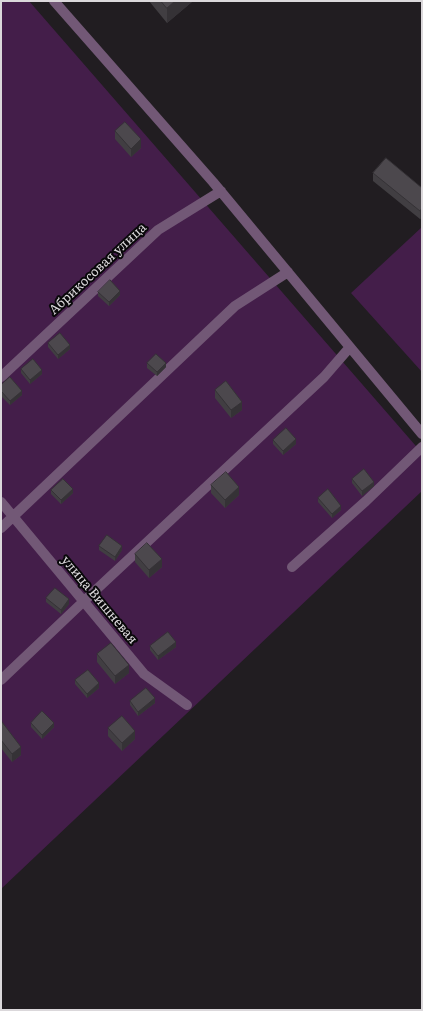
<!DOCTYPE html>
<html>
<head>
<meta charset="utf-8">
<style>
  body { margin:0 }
  #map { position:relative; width:423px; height:1011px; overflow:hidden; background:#211d21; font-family:Literata,serif }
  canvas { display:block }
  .frame { position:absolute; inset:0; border:2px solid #dbd8db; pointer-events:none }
</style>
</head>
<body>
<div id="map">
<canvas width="423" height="1011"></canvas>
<div class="frame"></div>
</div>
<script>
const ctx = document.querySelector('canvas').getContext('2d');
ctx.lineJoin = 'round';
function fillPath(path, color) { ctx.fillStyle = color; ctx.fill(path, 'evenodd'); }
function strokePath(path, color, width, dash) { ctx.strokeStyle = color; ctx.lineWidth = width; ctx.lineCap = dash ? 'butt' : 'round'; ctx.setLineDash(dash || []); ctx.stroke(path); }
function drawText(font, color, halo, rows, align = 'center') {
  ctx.font = font + ' Literata,serif'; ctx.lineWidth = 4; ctx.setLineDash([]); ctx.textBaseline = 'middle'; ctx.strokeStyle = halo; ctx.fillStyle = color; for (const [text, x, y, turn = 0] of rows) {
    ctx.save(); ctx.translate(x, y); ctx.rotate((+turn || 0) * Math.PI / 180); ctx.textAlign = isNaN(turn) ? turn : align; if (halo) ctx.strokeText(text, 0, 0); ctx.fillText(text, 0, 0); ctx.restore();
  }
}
fillPath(new Path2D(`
  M 1,1 L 29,1 L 422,453 L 422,491 L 1,889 Z
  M 422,227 L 422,372 L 351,293 Z`), '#441e4a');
strokePath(new Path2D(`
  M 54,1 L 213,182 L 422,434
  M 1,377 L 158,230 L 221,191
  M 1,502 L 144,674 L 187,705
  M 1,528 L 235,306 L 288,272
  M 292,567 L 366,501 L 422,447
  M 1,680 L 84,601 L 324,377 L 350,347`), '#725876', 10);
fillPath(new Path2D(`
  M 149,1 L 193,1 L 167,23 Z
  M 115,131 L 141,148 L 131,157 L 115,139 Z
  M 373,173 L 422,188 L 422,217 L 420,219 L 373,181 Z
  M 98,292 L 120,295 L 109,306 L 98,296 Z
  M 48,343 L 70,349 L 58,359 L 48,347 Z
  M 147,363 L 166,367 L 157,376 L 147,368 Z
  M 21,369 L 42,374 L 30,384 L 21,373 Z
  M 1,385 L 22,395 L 10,405 L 1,396 Z
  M 215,390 L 242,410 L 231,418 L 215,398 Z
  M 273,440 L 296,444 L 283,455 L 273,444 Z
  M 352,479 L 374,486 L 362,496 L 352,483 Z
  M 211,485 L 239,495 L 225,508 L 211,493 Z
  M 51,490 L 73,493 L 61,504 L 51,494 Z
  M 318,498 L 341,510 L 332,518 L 318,502 Z
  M 99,546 L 122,550 L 115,561 L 99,550 Z
  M 135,554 L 162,567 L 149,578 L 135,562 Z
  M 46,598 L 69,604 L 61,614 L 46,602 Z
  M 150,646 L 176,647 L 158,660 L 150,650 Z
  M 97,654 L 129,673 L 115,684 L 97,662 Z
  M 75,680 L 99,688 L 87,698 L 75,684 Z
  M 130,701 L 155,703 L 138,716 L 130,705 Z
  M 1,723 L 21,755 L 12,762 L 1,748 Z
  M 31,723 L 54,727 L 42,739 L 31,727 Z
  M 108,728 L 135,739 L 122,751 L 108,736 Z`), '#413e42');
fillPath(new Path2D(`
  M 175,1 L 193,1 L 167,23 L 167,8 Z
  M 141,139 L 141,148 L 131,157 L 131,149 Z
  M 422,208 L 422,217 L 420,219 L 420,211 Z
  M 120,291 L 120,295 L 109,306 L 109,302 Z
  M 70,345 L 70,349 L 58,359 L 58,355 Z
  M 166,363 L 166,367 L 157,376 L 157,372 Z
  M 42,370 L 42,374 L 30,384 L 30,380 Z
  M 22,391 L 22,395 L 10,405 L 10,401 Z
  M 242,402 L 242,410 L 231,418 L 231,410 Z
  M 296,439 L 296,444 L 283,455 L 283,451 Z
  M 374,482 L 374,486 L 362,496 L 362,491 Z
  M 239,487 L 239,495 L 225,508 L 225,500 Z
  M 73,489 L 73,493 L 61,504 L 61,500 Z
  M 341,506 L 341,510 L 332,518 L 332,514 Z
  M 122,546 L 122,550 L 115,561 L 115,557 Z
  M 162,559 L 162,567 L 149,578 L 149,570 Z
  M 69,599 L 69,604 L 61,614 L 61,610 Z
  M 176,642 L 176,647 L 158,660 L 158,656 Z
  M 129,665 L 129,673 L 115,684 L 115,676 Z
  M 99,683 L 99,688 L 87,698 L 87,694 Z
  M 155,698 L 155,703 L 138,716 L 138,712 Z
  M 54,723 L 54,727 L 42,739 L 42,735 Z
  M 135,731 L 135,739 L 122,751 L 122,743 Z
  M 21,747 L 21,755 L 12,762 L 12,754 Z
  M 2,752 L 2,761 L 1,762 L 1,753 Z`), '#353236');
const building = new Path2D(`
  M 161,1 L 175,1 L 167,8 Z
  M 125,122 L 141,139 L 131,149 L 115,131 Z
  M 386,158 L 422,188 L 422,208 L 420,211 L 373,173 Z
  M 110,280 L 120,291 L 109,302 L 98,292 Z
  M 60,333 L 70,345 L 58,355 L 48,343 Z
  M 156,354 L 166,363 L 157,372 L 147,363 Z
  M 33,359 L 42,370 L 30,380 L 21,369 Z
  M 10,377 L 22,391 L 10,401 L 1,391 L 1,385 Z
  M 226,381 L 242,402 L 231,410 L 215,390 Z
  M 286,428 L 296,439 L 283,451 L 273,440 Z
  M 364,469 L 374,482 L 362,491 L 352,479 Z
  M 226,472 L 239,487 L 225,500 L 211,485 Z
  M 63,479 L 73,489 L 61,500 L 51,490 Z
  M 328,489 L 341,506 L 332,514 L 318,498 Z
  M 107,535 L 122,546 L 115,557 L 99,546 Z
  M 147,543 L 162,559 L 149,570 L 135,554 Z
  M 55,588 L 69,599 L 61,610 L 46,598 Z
  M 168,632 L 176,642 L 158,656 L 150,646 Z
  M 111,643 L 129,665 L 115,676 L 97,654 Z
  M 88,670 L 99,683 L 87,694 L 75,680 Z
  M 146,688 L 155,698 L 138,712 L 130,701 Z
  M 42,711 L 54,723 L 42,735 L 31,723 Z
  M 122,716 L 135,731 L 122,743 L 108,728 Z
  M 2,722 L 21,747 L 12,754 L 1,740 L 1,723 Z`);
fillPath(building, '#4c484d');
strokePath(building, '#353236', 1);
drawText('13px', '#dbd8db', '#09080a', [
  ["Абрикосовая улица",98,269,-43],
  ["улица Вишневая",99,600,50]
]);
</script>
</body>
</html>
